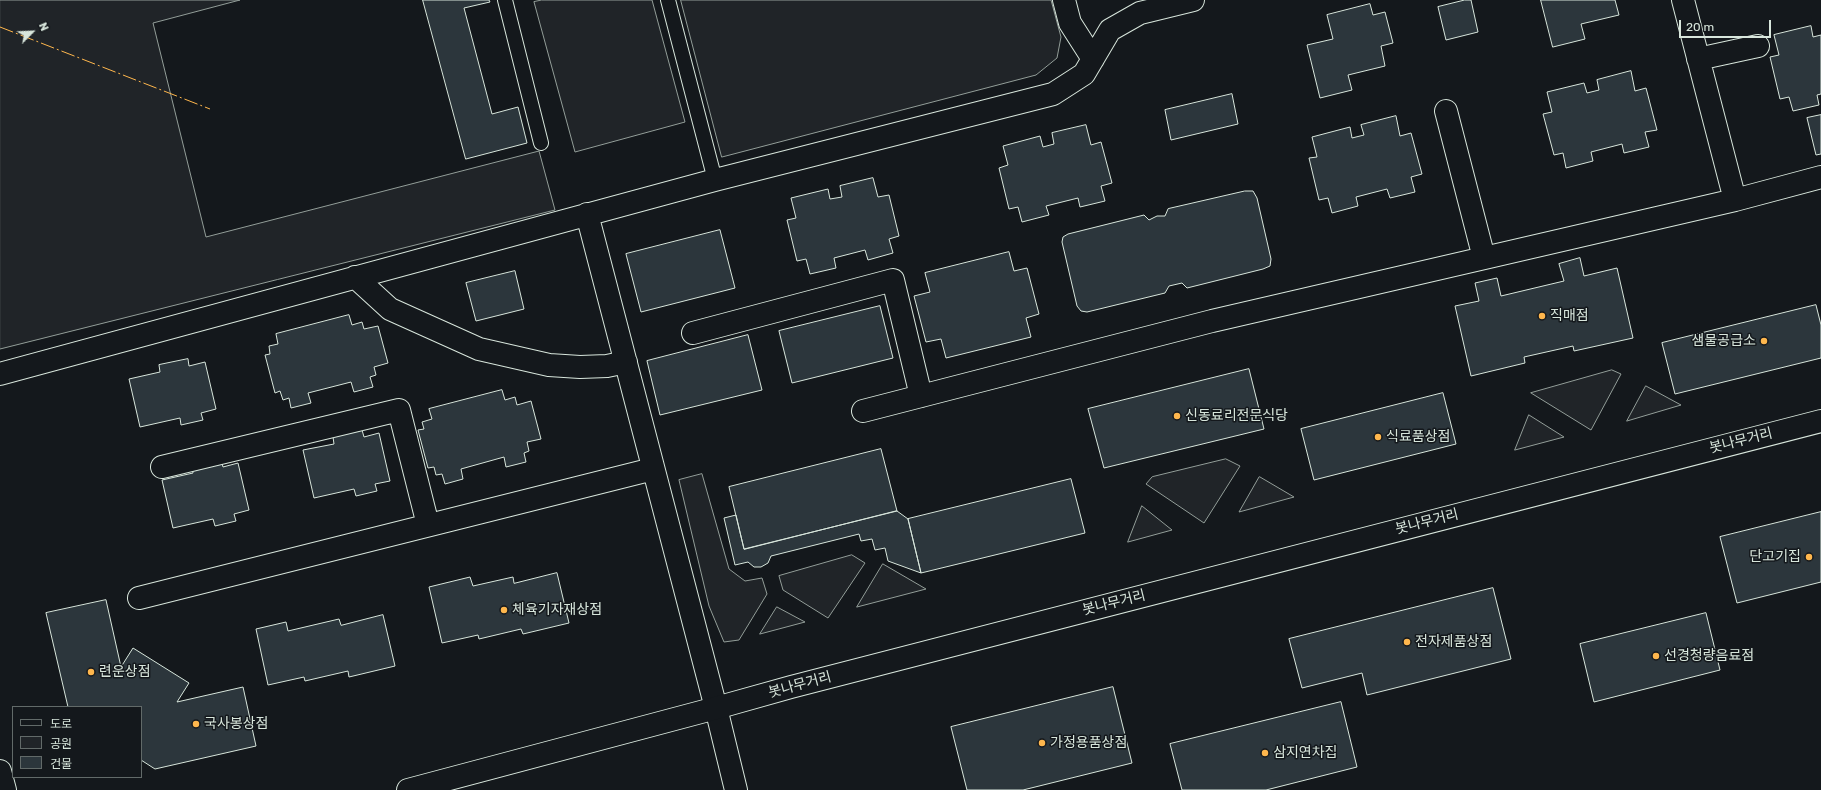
<!DOCTYPE html>
<html>
<head>
<meta charset="utf-8">
<style>
  body { margin:0 }
  #map { position:relative; width:1821px; height:790px; overflow:hidden; background:#14181c; font-family:Rubik,"Noto Sans KR",sans-serif }
  canvas { display:block }
  .legend { position:absolute; left:12px; top:706px; width:130px; height:72px; box-sizing:border-box; background:#14181c; border:1px solid #626a69; margin:0; padding:5px 7px; list-style:none; font-size:12px; color:#d8e6dc }
  .legend li { display:flex; align-items:center; gap:8px; height:20px }
  .legend b { width:20px; border:1px solid #626a69 }
  .north { position:absolute; left:12px; top:12px; width:40px; height:40px; -webkit-text-stroke:3px #14181c; paint-order:stroke; rotate:66deg; font-size:11px; font-weight:700; line-height:16px; text-align:center; color:#d8e6dc }
  .north::after { content:''; display:block; margin:auto; width:14px; height:18px; background:#d8e6dc; clip-path:polygon(50% 0,100% 100%,50% 72%,0 100%) }
  .scale { position:absolute; left:1679px; top:20px; width:92px; height:18px; box-sizing:border-box; border:2px solid #d8e6dc; border-top:0; padding-left:5px; font-size:12px; line-height:14px; white-space:nowrap; color:#d8e6dc; -webkit-text-stroke:3px #14181c; paint-order:stroke }
</style>
</head>
<body>
<div id="map">
<canvas width="1821" height="790"></canvas>
<ul class="legend">
<li><b style="height:5px;background:#14181c"></b>도로</li>
<li><b style="height:11px;background:#202428"></b>공원</li>
<li><b style="height:11px;background:#2c363c"></b>건물</li>
</ul>
<div class="north">N</div>
<div class="scale">20 m</div>
</div>
<script>
const ctx = document.querySelector('canvas').getContext('2d');
ctx.lineJoin = 'round';
function fillPath(path, color) { ctx.fillStyle = color; ctx.fill(path, 'evenodd'); }
function strokePath(path, color, width, dash) { ctx.strokeStyle = color; ctx.lineWidth = width; ctx.lineCap = dash ? 'butt' : 'round'; ctx.setLineDash(dash || []); ctx.stroke(path); }
function drawText(font, color, halo, rows, align = 'center') {
  ctx.font = font + ' Rubik,"Noto Sans KR",sans-serif'; ctx.lineWidth = 3; ctx.setLineDash([]); ctx.textBaseline = 'middle'; ctx.strokeStyle = halo; ctx.fillStyle = color; for (const [text, x, y, turn = 0] of rows) {
    ctx.save(); ctx.translate(x, y); ctx.rotate((+turn || 0) * Math.PI / 180); ctx.textAlign = isNaN(turn) ? turn : align; if (halo) ctx.strokeText(text, 0, 0); ctx.fillText(text, 0, 0); ctx.restore();
  }
}
const green = new Path2D(`
  M 0,0 L 240,0 L 153,23 L 206,237 L 539,151 L 555,210 L 0,349 Z
  M 542,0 L 652,0 L 685,122 L 575,152 L 534,2 Z
  M 681,0 L 1051,0 L 1061,37 L 1057,58 L 1036,75 L 722,157 Z
  M 1612,370 L 1621,374 L 1591,430 L 1531,393 Z
  M 1646,386 L 1681,405 L 1627,421 Z
  M 1529,415 L 1564,437 L 1515,450 Z
  M 1226,459 L 1240,466 L 1204,523 L 1146,484 L 1152,477 Z
  M 702,474 L 729,569 L 745,581 L 762,578 L 767,594 L 739,640 L 724,642 L 709,606 L 679,480 Z
  M 1260,477 L 1294,497 L 1239,512 L 1259,477 Z
  M 1142,506 L 1172,530 L 1128,542 Z
  M 852,555 L 865,563 L 828,618 L 783,590 L 779,576 Z
  M 883,564 L 926,589 L 857,607 Z
  M 777,607 L 805,622 L 760,634 Z`);
fillPath(green, '#202428');
strokePath(green, '#939e99', 1);
const building = new Path2D(`
  M 423,0 L 489,0 L 490,2 L 464,8 L 492,114 L 518,107 L 527,143 L 466,159 Z
  M 1465,0 L 1471,0 L 1478,32 L 1446,40 L 1438,7 Z
  M 1541,0 L 1615,0 L 1619,15 L 1581,24 L 1585,39 L 1553,47 Z
  M 1370,4 L 1373,15 L 1385,12 L 1393,43 L 1381,46 L 1385,66 L 1348,75 L 1352,90 L 1320,98 L 1307,45 L 1333,39 L 1327,15 Z
  M 1811,26 L 1813,37 L 1821,35 L 1821,94 L 1817,95 L 1819,105 L 1793,111 L 1789,97 L 1780,99 L 1770,57 L 1779,55 L 1774,35 Z
  M 1631,71 L 1635,91 L 1646,88 L 1657,130 L 1645,132 L 1649,147 L 1624,153 L 1622,144 L 1591,152 L 1593,161 L 1566,168 L 1563,153 L 1554,155 L 1543,114 L 1552,112 L 1547,92 L 1584,83 L 1587,93 L 1599,90 L 1597,80 Z
  M 1232,94 L 1238,124 L 1171,140 L 1165,110 Z
  M 1821,115 L 1821,154 L 1816,155 L 1807,118 Z
  M 1396,116 L 1400,136 L 1411,133 L 1422,174 L 1411,177 L 1415,192 L 1390,198 L 1387,189 L 1356,197 L 1358,206 L 1332,213 L 1328,198 L 1319,200 L 1309,158 L 1317,157 L 1312,137 L 1350,127 L 1352,138 L 1364,135 L 1361,125 Z
  M 1086,125 L 1091,145 L 1101,142 L 1112,183 L 1101,186 L 1105,201 L 1080,207 L 1078,198 L 1046,206 L 1049,215 L 1022,222 L 1018,207 L 1009,209 L 999,168 L 1008,165 L 1003,146 L 1040,136 L 1043,147 L 1054,144 L 1052,133 Z
  M 873,178 L 878,197 L 889,195 L 899,236 L 889,239 L 893,253 L 868,260 L 865,250 L 834,258 L 836,268 L 810,274 L 806,259 L 797,261 L 787,220 L 796,218 L 791,198 L 828,189 L 830,199 L 842,197 L 840,186 Z
  M 1245,191 L 1253,191 L 1257,198 L 1271,259 L 1270,266 L 1263,269 L 1187,288 L 1182,283 L 1169,286 L 1165,293 L 1087,312 L 1081,311 L 1077,306 L 1062,242 L 1063,237 L 1068,234 L 1144,215 L 1149,220 L 1157,216 L 1165,216 L 1168,209 Z
  M 720,230 L 735,288 L 641,312 L 626,254 Z
  M 1009,252 L 1014,271 L 1027,268 L 1039,314 L 1026,318 L 1031,337 L 946,358 L 941,339 L 926,342 L 914,296 L 930,292 L 925,273 Z
  M 1580,258 L 1584,276 L 1617,268 L 1633,338 L 1574,351 L 1573,346 L 1524,357 L 1525,363 L 1471,376 L 1455,306 L 1479,301 L 1475,283 L 1497,278 L 1501,296 L 1564,281 L 1559,264 Z
  M 515,271 L 524,309 L 476,321 L 466,283 Z
  M 1816,305 L 1821,325 L 1821,358 L 1675,394 L 1662,343 Z
  M 880,306 L 893,358 L 792,383 L 779,331 Z
  M 349,315 L 352,325 L 362,322 L 364,329 L 378,326 L 388,363 L 374,367 L 376,375 L 370,377 L 373,387 L 354,392 L 351,382 L 308,393 L 311,403 L 291,408 L 289,398 L 283,400 L 280,391 L 275,393 L 265,355 L 270,354 L 269,346 L 278,344 L 276,334 Z
  M 748,335 L 762,390 L 660,415 L 647,361 Z
  M 188,359 L 189,366 L 205,362 L 216,409 L 201,413 L 203,420 L 181,425 L 180,418 L 140,427 L 129,379 L 160,372 L 159,365 Z
  M 1249,369 L 1264,429 L 1104,468 L 1088,409 Z
  M 502,390 L 505,400 L 515,397 L 517,405 L 531,401 L 541,439 L 527,442 L 529,451 L 524,453 L 526,462 L 506,467 L 504,457 L 461,469 L 463,479 L 445,484 L 442,474 L 436,475 L 434,467 L 428,468 L 418,430 L 424,429 L 422,422 L 432,419 L 429,409 Z
  M 1443,393 L 1456,444 L 1314,480 L 1301,429 Z
  M 362,430 L 364,437 L 379,433 L 390,481 L 375,484 L 377,491 L 356,496 L 354,489 L 314,498 L 303,450 L 334,444 L 333,437 Z
  M 881,449 L 897,511 L 744,549 L 729,487 Z
  M 221,460 L 223,467 L 238,463 L 249,510 L 234,514 L 236,521 L 215,526 L 213,519 L 173,528 L 162,480 L 193,473 L 192,466 Z
  M 1071,479 L 1085,533 L 921,573 L 908,519 Z
  M 897,511 L 908,519 L 921,573 L 888,561 L 885,548 L 875,550 L 872,539 L 861,541 L 859,534 L 771,556 L 768,563 L 761,567 L 754,567 L 748,562 L 735,565 L 724,518 L 736,515 L 744,549 Z
  M 1821,512 L 1821,582 L 1737,603 L 1720,537 Z
  M 557,573 L 569,623 L 523,634 L 521,629 L 479,639 L 478,635 L 442,643 L 429,587 L 470,577 L 473,586 L 513,577 L 514,583 Z
  M 1493,588 L 1511,659 L 1367,695 L 1362,673 L 1302,688 L 1289,639 Z
  M 106,600 L 121,667 L 133,648 L 189,683 L 177,702 L 243,687 L 256,746 L 155,769 L 141,760 L 141,707 L 68,707 L 46,613 Z
  M 1706,613 L 1720,670 L 1594,702 L 1580,644 Z
  M 383,615 L 395,666 L 349,677 L 348,671 L 305,681 L 304,677 L 268,685 L 256,629 L 286,622 L 288,631 L 339,619 L 341,625 Z
  M 1113,687 L 1132,763 L 1023,790 L 967,790 L 951,727 Z
  M 1341,702 L 1357,767 L 1266,790 L 1182,790 L 1170,744 Z`);
fillPath(building, '#2c363c');
strokePath(building, '#d8e6dc', 1);
const service = new Path2D(`
  M 505,0 L 541,143
  M 668,0 L 715,180`);
const minor = new Path2D(`
  M 1064,0 L 1070,23 L 1093,59
  M 1683,0 L 1735,200
  M 1698,59 L 1758,46
  M 1446,111 L 1484,258
  M 587,214 L 716,708 L 736,790
  M 355,277 L 390,309 L 479,349 L 549,365 L 580,367 L 607,366 L 626,362
  M 693,333 L 893,280 L 921,396
  M 0,374 L 715,180 L 1053,94 L 1084,74 L 1110,30 L 1140,13 L 1193,0
  M 863,411 L 1212,321 L 1735,200 L 1821,177
  M 162,467 L 399,410 L 428,525
  M 139,598 L 653,469`);
const tertiary = new Path2D(`
  M 0,771 L 5,790`);
const primary = new Path2D(`
  M 408,790 L 716,708 L 791,687 L 1821,421`);
strokePath(service, '#d8e6dc', 16);
strokePath(minor, '#d8e6dc', 24);
strokePath(tertiary, '#d8e6dc', 24);
strokePath(primary, '#d8e6dc', 24);
strokePath(service, '#14181c', 14);
strokePath(minor, '#14181c', 22);
strokePath(tertiary, '#14181c', 22);
strokePath(primary, '#14181c', 22);
strokePath(new Path2D(`
  M 0,27 L 210,109`), '#ffb74d', 1, [14, 3, 2, 3]);
for (const [x, y, r, color] of [
  [1542,316,4,"#ffb74d"],
  [1764,341,4,"#ffb74d"],
  [1177,416,4,"#ffb74d"],
  [1378,437,4,"#ffb74d"],
  [1809,557,4,"#ffb74d"],
  [504,610,4,"#ffb74d"],
  [1407,642,4,"#ffb74d"],
  [1656,656,4,"#ffb74d"],
  [91,672,4,"#ffb74d"],
  [196,724,4,"#ffb74d"],
  [1042,743,4,"#ffb74d"],
  [1265,753,4,"#ffb74d"]
]) { const dot = new Path2D(); dot.arc(x, y, r, 0, 2 * Math.PI); ctx.fillStyle = color; ctx.fill(dot); strokePath(dot, '#14181c', 1.5); }
drawText('14px', '#d8e6dc', '#14181c', [
  ["직매점",1550,316],
  ["샘물공급소",1756,341,"right"],
  ["신동료리전문식당",1185,416],
  ["식료품상점",1386,437],
  ["단고기집",1801,557,"right"],
  ["체육기자재상점",512,610],
  ["전자제품상점",1415,642],
  ["선경청량음료점",1664,656],
  ["련운상점",99,672],
  ["국사봉상점",204,724],
  ["가정용품상점",1050,743],
  ["삼지연차집",1273,753]
], 'left');
drawText('14px', '#d8e6dc', '#14181c', [
  ["봇나무거리",1741,441,-14],
  ["봇나무거리",1427,522,-14],
  ["봇나무거리",1114,603,-14],
  ["봇나무거리",800,685,-15]
]);
</script>
</body>
</html>
